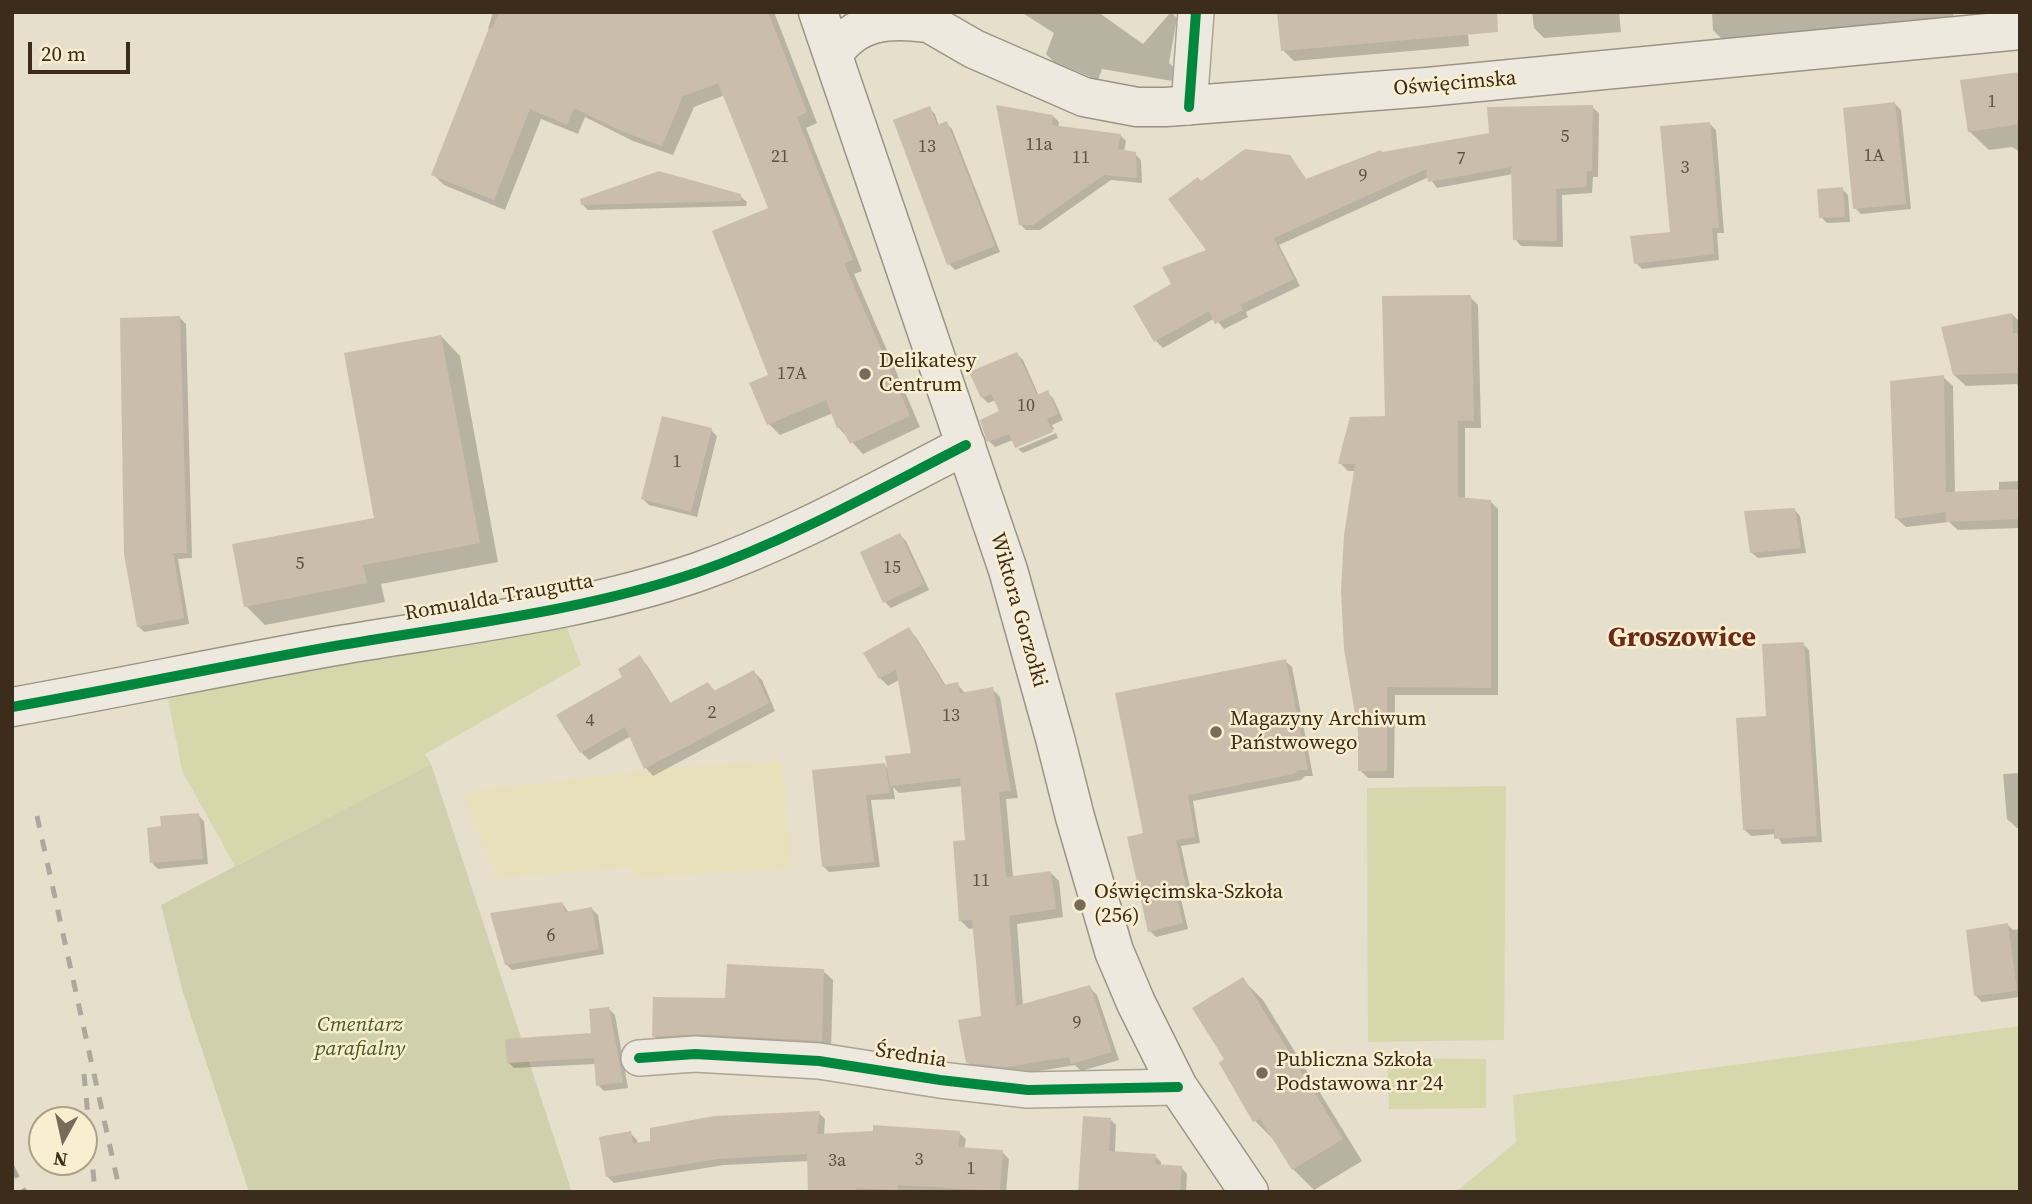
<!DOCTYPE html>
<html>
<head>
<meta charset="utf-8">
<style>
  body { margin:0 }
  #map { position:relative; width:2032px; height:1204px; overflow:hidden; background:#e6dfcb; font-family:"Source Serif 4",serif }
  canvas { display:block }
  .frame { position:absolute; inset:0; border:14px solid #3b2c1c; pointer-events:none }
  .north { position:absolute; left:28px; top:1106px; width:70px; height:70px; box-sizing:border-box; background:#f9eed0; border:2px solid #ada088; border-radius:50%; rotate:188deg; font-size:19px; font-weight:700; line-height:28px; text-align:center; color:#3b2c1c }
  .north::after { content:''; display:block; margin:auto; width:24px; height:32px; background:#776b59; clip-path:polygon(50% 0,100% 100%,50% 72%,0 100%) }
  .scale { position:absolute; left:28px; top:42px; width:102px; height:32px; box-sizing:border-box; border:4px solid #3b2c1c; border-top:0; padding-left:9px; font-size:21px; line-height:24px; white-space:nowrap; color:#3b2c1c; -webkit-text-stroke:5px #f9eed0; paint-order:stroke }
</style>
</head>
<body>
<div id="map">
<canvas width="2032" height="1204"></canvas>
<div class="frame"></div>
<div class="north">N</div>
<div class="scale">20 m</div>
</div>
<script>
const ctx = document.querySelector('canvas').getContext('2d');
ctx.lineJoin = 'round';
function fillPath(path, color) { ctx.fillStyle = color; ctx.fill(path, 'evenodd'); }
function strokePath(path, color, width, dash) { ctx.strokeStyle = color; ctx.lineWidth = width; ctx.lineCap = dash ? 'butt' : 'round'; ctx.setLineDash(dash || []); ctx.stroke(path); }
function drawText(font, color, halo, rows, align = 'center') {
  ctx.font = font + ' "Source Serif 4",serif'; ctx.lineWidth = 5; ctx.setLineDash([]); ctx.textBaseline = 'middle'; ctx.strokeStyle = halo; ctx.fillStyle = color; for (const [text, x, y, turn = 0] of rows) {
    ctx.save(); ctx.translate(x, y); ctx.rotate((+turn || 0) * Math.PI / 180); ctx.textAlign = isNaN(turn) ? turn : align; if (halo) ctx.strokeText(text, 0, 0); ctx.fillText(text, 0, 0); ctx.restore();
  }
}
fillPath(new Path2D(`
  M 782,761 L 791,868 L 633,878 L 631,867 L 496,878 L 464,795 L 482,790 L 677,767 Z`), '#e8e0ba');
fillPath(new Path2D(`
  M 560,609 L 581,665 L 425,754 L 431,764 L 235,866 L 182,771 L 164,678 Z
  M 1506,786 L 1504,1040 L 1368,1042 L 1367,788 Z
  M 2020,1026 L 2020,1192 L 1456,1192 L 1516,1142 L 1513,1095 Z
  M 1387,1058 L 1486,1059 L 1486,1108 L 1389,1109 Z`), '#d6d8ac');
fillPath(new Path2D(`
  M 431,764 L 572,1192 L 249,1192 L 182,989 L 161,905 Z`), '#d0d1ac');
fillPath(new Path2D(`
  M 493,12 L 774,12 L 817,123 L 806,128 L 862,271 L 854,274 L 920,427 L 863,454 L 838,427 L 833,413 L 780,435 L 769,424 L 751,384 L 770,376 L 770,209 L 725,95 L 694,107 L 673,155 L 633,141 L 585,117 L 578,134 L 541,119 L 505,210 L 444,185 L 433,174 L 490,31 L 488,29 Z
  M 1021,12 L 1098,12 L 1143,44 L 1171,12 L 1177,18 L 1169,63 L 1179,72 L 1178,82 L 1102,69 L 1098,80 L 1054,62 L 1046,54 L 1054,33 Z
  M 1466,12 L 1469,46 L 1294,61 L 1283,50 Z
  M 1532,12 L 1619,12 L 1621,32 L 1544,38 L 1534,28 Z
  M 1712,12 L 1953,12 L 1954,20 L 1723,40 L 1713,30 Z
  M 2020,73 L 2020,152 L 2012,147 L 1989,150 L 1969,131 Z
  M 1895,104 L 1901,110 L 1911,209 L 1861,214 L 1855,208 Z
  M 1592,107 L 1599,113 L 1598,177 L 1593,177 L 1592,193 L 1562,195 L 1563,247 L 1521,246 L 1515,239 L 1513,174 L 1437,188 L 1429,177 L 1279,245 L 1300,286 L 1246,312 L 1248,317 L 1224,329 L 1215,318 L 1163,348 L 1156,341 L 1173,285 L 1209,250 L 1201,182 L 1289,156 L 1307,180 L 1382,154 L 1491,134 Z
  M 929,108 L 935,114 L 939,126 L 946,123 L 952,129 L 1000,252 L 955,270 L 949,264 Z
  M 1053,116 L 1059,122 L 1058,128 L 1120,135 L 1126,141 L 1124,152 L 1135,154 L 1141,160 L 1142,183 L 1111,180 L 1040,230 L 1026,230 L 1020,224 Z
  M 1710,124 L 1716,130 L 1724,233 L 1717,233 L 1719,260 L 1642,269 L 1636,263 L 1672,234 Z
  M 1842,189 L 1848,195 L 1850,222 L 1827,223 L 1821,217 Z
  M 740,196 L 747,202 L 746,206 L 588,210 L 582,204 Z
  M 1470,297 L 1478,305 L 1481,428 L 1465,428 L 1465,499 L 1490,501 L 1498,509 L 1498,695 L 1395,695 L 1394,778 L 1368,778 L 1360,770 L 1356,471 L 1348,471 L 1340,463 L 1387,418 Z
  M 2012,314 L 2020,322 L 2020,393 L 2017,384 L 1966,386 L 1954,375 Z
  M 180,318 L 186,324 L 192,558 L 178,559 L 189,624 L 144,632 L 138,626 Z
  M 441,336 L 460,356 L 498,562 L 381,584 L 385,602 L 265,625 L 246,606 L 377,519 Z
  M 1017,354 L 1023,360 L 1039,396 L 1047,392 L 1053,398 L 1063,420 L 1052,425 L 1054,429 L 1017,447 L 1013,440 L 995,447 L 989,441 L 1001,412 L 996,400 L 988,403 L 982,397 Z
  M 1943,377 L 1953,386 L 1955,494 L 1999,492 L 1999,482 L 2020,481 L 2020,528 L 1958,530 L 1949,522 L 1906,527 L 1896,518 Z
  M 711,430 L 717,436 L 697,517 L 649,505 L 643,499 Z
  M 1056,433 L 1058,438 L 1023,453 L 1018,449 Z
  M 1794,509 L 1800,516 L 1806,553 L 1758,558 L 1751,552 Z
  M 900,535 L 906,541 L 929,590 L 891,608 L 885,602 Z
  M 908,629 L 916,637 L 946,686 L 957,684 L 966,694 L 992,689 L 1000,697 L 1018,798 L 1006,799 L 1013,877 L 1051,873 L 1059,881 L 1063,917 L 1017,924 L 1023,1006 L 1089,987 L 1097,995 L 1119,1060 L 1081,1071 L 1075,1065 L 1016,1075 L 976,1070 L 967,1062 L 983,1017 L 975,928 L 969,929 L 961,921 L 967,842 L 963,786 L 899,793 L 893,787 L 895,799 L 871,800 L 880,867 L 829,872 L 823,866 L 814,771 L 884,765 L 889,769 L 913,754 L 899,680 L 888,686 L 880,678 Z
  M 1803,644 L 1809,650 L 1822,842 L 1782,844 L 1776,834 L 1751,836 L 1745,830 L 1768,717 Z
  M 639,658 L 647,665 L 671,704 L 708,684 L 716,692 L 754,672 L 762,680 L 775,711 L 653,776 L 646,768 L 631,736 L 589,760 L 581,752 Z
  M 1285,661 L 1292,667 L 1313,776 L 1305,776 L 1301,780 L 1193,801 L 1200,843 L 1181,846 L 1191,892 L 1180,895 L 1188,929 L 1156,937 L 1150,931 L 1145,834 Z
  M 2020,773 L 2020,828 L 2017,828 L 2007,819 L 2003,774 Z
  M 198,815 L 204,821 L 208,864 L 158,869 L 152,863 L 162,828 Z
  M 562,903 L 569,913 L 592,909 L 598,915 L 604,954 L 512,970 L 506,964 Z
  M 2008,925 L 2013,930 L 2020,929 L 2020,997 L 1982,1002 L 1976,996 Z
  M 823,971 L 833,980 L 831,1050 L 663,1046 L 654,1036 L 727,1000 Z
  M 1242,979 L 1263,1000 L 1362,1161 L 1314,1190 L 1293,1169 L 1276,1142 L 1255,1121 L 1221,1063 L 1226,1060 Z
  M 609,1009 L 615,1015 L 628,1088 L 604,1091 L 598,1085 L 596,1064 L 514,1068 L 508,1062 L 593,1034 Z
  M 819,1113 L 825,1119 L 824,1135 L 959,1133 L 966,1139 L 964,1149 L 1002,1152 L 1009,1159 L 1006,1192 L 810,1192 L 809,1161 L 724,1165 L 614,1183 L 607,1176 L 630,1133 L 637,1140 L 638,1144 Z
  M 1110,1119 L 1116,1125 L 1115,1153 L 1155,1156 L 1161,1162 L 1161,1166 L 1181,1167 L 1187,1174 L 1186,1192 L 1080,1192 Z`), '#0003');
fillPath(new Path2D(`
  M 499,12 L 768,12 L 807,112 L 797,117 L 853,260 L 844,263 L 910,416 L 850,444 L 841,427 L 837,428 L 826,400 L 767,425 L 749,383 L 768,375 L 712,231 L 768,208 L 718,83 L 683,96 L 662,146 L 621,131 L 574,108 L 567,125 L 530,109 L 494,200 L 431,175 L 489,28 L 492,29 Z
  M 1277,12 L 1497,12 L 1498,32 L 1281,51 Z
  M 2020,72 L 2020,124 L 1968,132 L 1960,80 Z
  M 1895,102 L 1906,204 L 1853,209 L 1843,108 Z
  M 996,105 L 1053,115 L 1052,125 L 1121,134 L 1118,149 L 1136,152 L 1137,178 L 1104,175 L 1033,225 L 1019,225 Z
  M 1593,105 L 1592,171 L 1587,171 L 1586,187 L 1556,189 L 1557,241 L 1513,240 L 1511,167 L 1428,182 L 1426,169 L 1274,238 L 1294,279 L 1240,305 L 1243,310 L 1215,324 L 1209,311 L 1154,342 L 1133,306 L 1171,284 L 1162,267 L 1206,250 L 1168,199 L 1198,177 L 1201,181 L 1245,149 L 1290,155 L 1306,179 L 1381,150 L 1382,152 L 1489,133 L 1487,107 Z
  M 930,106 L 937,125 L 947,121 L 995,246 L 947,265 L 893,120 Z
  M 1710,122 L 1719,228 L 1712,228 L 1714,254 L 1634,264 L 1630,236 L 1670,232 L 1660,126 Z
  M 659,171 L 741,194 L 741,201 L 581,205 L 580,199 Z
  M 1843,187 L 1845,217 L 1819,218 L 1817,189 Z
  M 1471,295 L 1474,421 L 1458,421 L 1458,497 L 1491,500 L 1491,688 L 1387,687 L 1387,771 L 1358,771 L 1358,731 L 1344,649 L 1341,591 L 1344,535 L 1355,464 L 1338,464 L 1342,447 L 1350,417 L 1385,416 L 1382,296 Z
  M 2012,313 L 2013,333 L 2020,333 L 2020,373 L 1953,375 L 1941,327 Z
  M 180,316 L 187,553 L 173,553 L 184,618 L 137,627 L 124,554 L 120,318 Z
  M 441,335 L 480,543 L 363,565 L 367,583 L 244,607 L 232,544 L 374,518 L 344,353 Z
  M 1017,352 L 1037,395 L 1048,390 L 1058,414 L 1047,419 L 1053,432 L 1015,448 L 1009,434 L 987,442 L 980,420 L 999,411 L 991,394 L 981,398 L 969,372 Z
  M 1944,375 L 1946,492 L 2020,489 L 2020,519 L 1946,522 L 1946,512 L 1895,519 L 1890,381 Z
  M 662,416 L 712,428 L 691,512 L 641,499 Z
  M 1795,508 L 1801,548 L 1750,553 L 1744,511 Z
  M 900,533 L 924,584 L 883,603 L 860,552 Z
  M 909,627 L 944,685 L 958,682 L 960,693 L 993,687 L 1011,791 L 999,792 L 1006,877 L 1051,871 L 1056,909 L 1009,916 L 1016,1006 L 1090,985 L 1112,1052 L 1071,1064 L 1069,1057 L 1007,1067 L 966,1063 L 958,1020 L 981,1016 L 972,920 L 959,921 L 953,841 L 965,840 L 960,778 L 890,786 L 885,756 L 911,753 L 896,669 L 879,679 L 863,653 Z
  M 1804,642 L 1817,836 L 1774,839 L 1774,829 L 1743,830 L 1736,718 L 1766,716 L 1762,644 Z
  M 640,655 L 670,703 L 708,682 L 714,691 L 754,670 L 769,703 L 644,769 L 625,727 L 580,753 L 556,715 L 622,677 L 618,669 Z
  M 1286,659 L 1308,770 L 1298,770 L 1294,774 L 1188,795 L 1195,837 L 1176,840 L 1186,886 L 1175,889 L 1183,923 L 1148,932 L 1127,837 L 1143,833 L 1115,693 Z
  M 885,763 L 890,793 L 866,795 L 874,862 L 822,867 L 812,770 Z
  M 199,813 L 203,859 L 150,863 L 147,828 L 161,826 L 160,816 Z
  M 562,902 L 565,912 L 592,907 L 599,949 L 505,965 L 490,913 Z
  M 2008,923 L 2017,991 L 1974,996 L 1966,930 Z
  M 727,964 L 824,969 L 822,1041 L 696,1034 L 652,1037 L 653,997 L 725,998 Z
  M 1243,977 L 1343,1139 L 1292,1170 L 1260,1119 L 1253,1122 L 1219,1063 L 1224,1059 L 1192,1008 Z
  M 609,1007 L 623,1082 L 596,1086 L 594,1058 L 507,1063 L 505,1039 L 591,1033 L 589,1009 Z
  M 820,1111 L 817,1134 L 873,1131 L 873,1125 L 960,1131 L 958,1147 L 1003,1150 L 1000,1191 L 898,1185 L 898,1190 L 856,1188 L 856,1192 L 808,1192 L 807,1154 L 717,1159 L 606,1177 L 599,1137 L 631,1131 L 633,1143 L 650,1141 L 650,1128 L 714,1116 Z
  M 1083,1116 L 1111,1118 L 1109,1151 L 1156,1154 L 1155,1164 L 1182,1166 L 1180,1192 L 1078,1192 Z`), '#cabdac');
const street = new Path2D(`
  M 1189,107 L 1196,12
  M 639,1058 L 695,1054 L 819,1061 L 940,1080 L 1028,1090 L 1178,1087`);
const secondary = new Path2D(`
  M 818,12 L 1008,570 L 1055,738 L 1075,817 L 1114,951 L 1136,1003 L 1178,1087 L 1249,1192
  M 910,12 L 974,49 L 1084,97 L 1137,107 L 1166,107 L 1427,87 L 2020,30
  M 833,55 C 855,20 889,18 927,23
  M 12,707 C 120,688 227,665 335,646 C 457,625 581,612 698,572 C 792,539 878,490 966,445`);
strokePath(street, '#aba394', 38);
strokePath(secondary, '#9b9385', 41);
strokePath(street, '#eee9de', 35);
strokePath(secondary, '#eee9de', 38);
strokePath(new Path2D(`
  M 37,816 L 120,1192
  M 84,1074 L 95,1192
  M 12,1167 L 25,1192`), '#ada89e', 5, [12, 12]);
strokePath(new Path2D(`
  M 1189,107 L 1196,12
  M 12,707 C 120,688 227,665 335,646 C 457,625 581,612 698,572 C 792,539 878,490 966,445
  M 639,1058 L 695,1054 L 819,1061 L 940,1080 L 1028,1090 L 1178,1087`), '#00873e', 10);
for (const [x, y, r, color] of [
  [865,374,7,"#776b59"],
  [1216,732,7,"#776b59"],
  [1080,905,7,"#776b59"],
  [1262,1073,7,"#776b59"]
]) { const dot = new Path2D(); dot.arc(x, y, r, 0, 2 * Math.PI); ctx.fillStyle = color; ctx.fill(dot); strokePath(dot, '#f9eed0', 2.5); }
drawText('18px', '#5f5040', null, [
  ["1",1992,102],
  ["5",1565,137],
  ["11a",1039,145],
  ["13",927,147],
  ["1A",1874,156],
  ["21",780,157],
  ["11",1081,158],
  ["7",1461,159],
  ["3",1685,168],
  ["9",1363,176],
  ["17A",792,374],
  ["10",1026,406],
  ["1",677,462],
  ["5",300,564],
  ["15",892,568],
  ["2",712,713],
  ["13",951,716],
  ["4",590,721],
  ["11",981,881],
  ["6",551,936],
  ["9",1077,1023],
  ["3",919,1160],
  ["3a",837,1161],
  ["1",971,1169]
]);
drawText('21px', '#3b2c1c', '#f9eed0', [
  ["Oświęcimska",1455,84,-5],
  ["Romualda Traugutta",499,598,-10],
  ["Wiktora Gorzołki",1018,610,74],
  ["Średnia",911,1056,9]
]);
drawText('21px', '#3b2c1c', '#f9eed0', [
  ["Delikatesy",879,362],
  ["Centrum",879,386],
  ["Magazyny Archiwum",1230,720],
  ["Państwowego",1230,744],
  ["Oświęcimska-Szkoła",1094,893],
  ["(256)",1094,917],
  ["Publiczna Szkoła",1276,1061],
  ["Podstawowa nr 24",1276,1085]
], 'left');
drawText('italic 21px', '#495a20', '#f9eed0', [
  ["Cmentarz",360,1026],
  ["parafialny",360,1050]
]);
drawText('bold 28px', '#6c2b16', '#f9eed0', [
  ["Groszowice",1682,639]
]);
</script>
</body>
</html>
